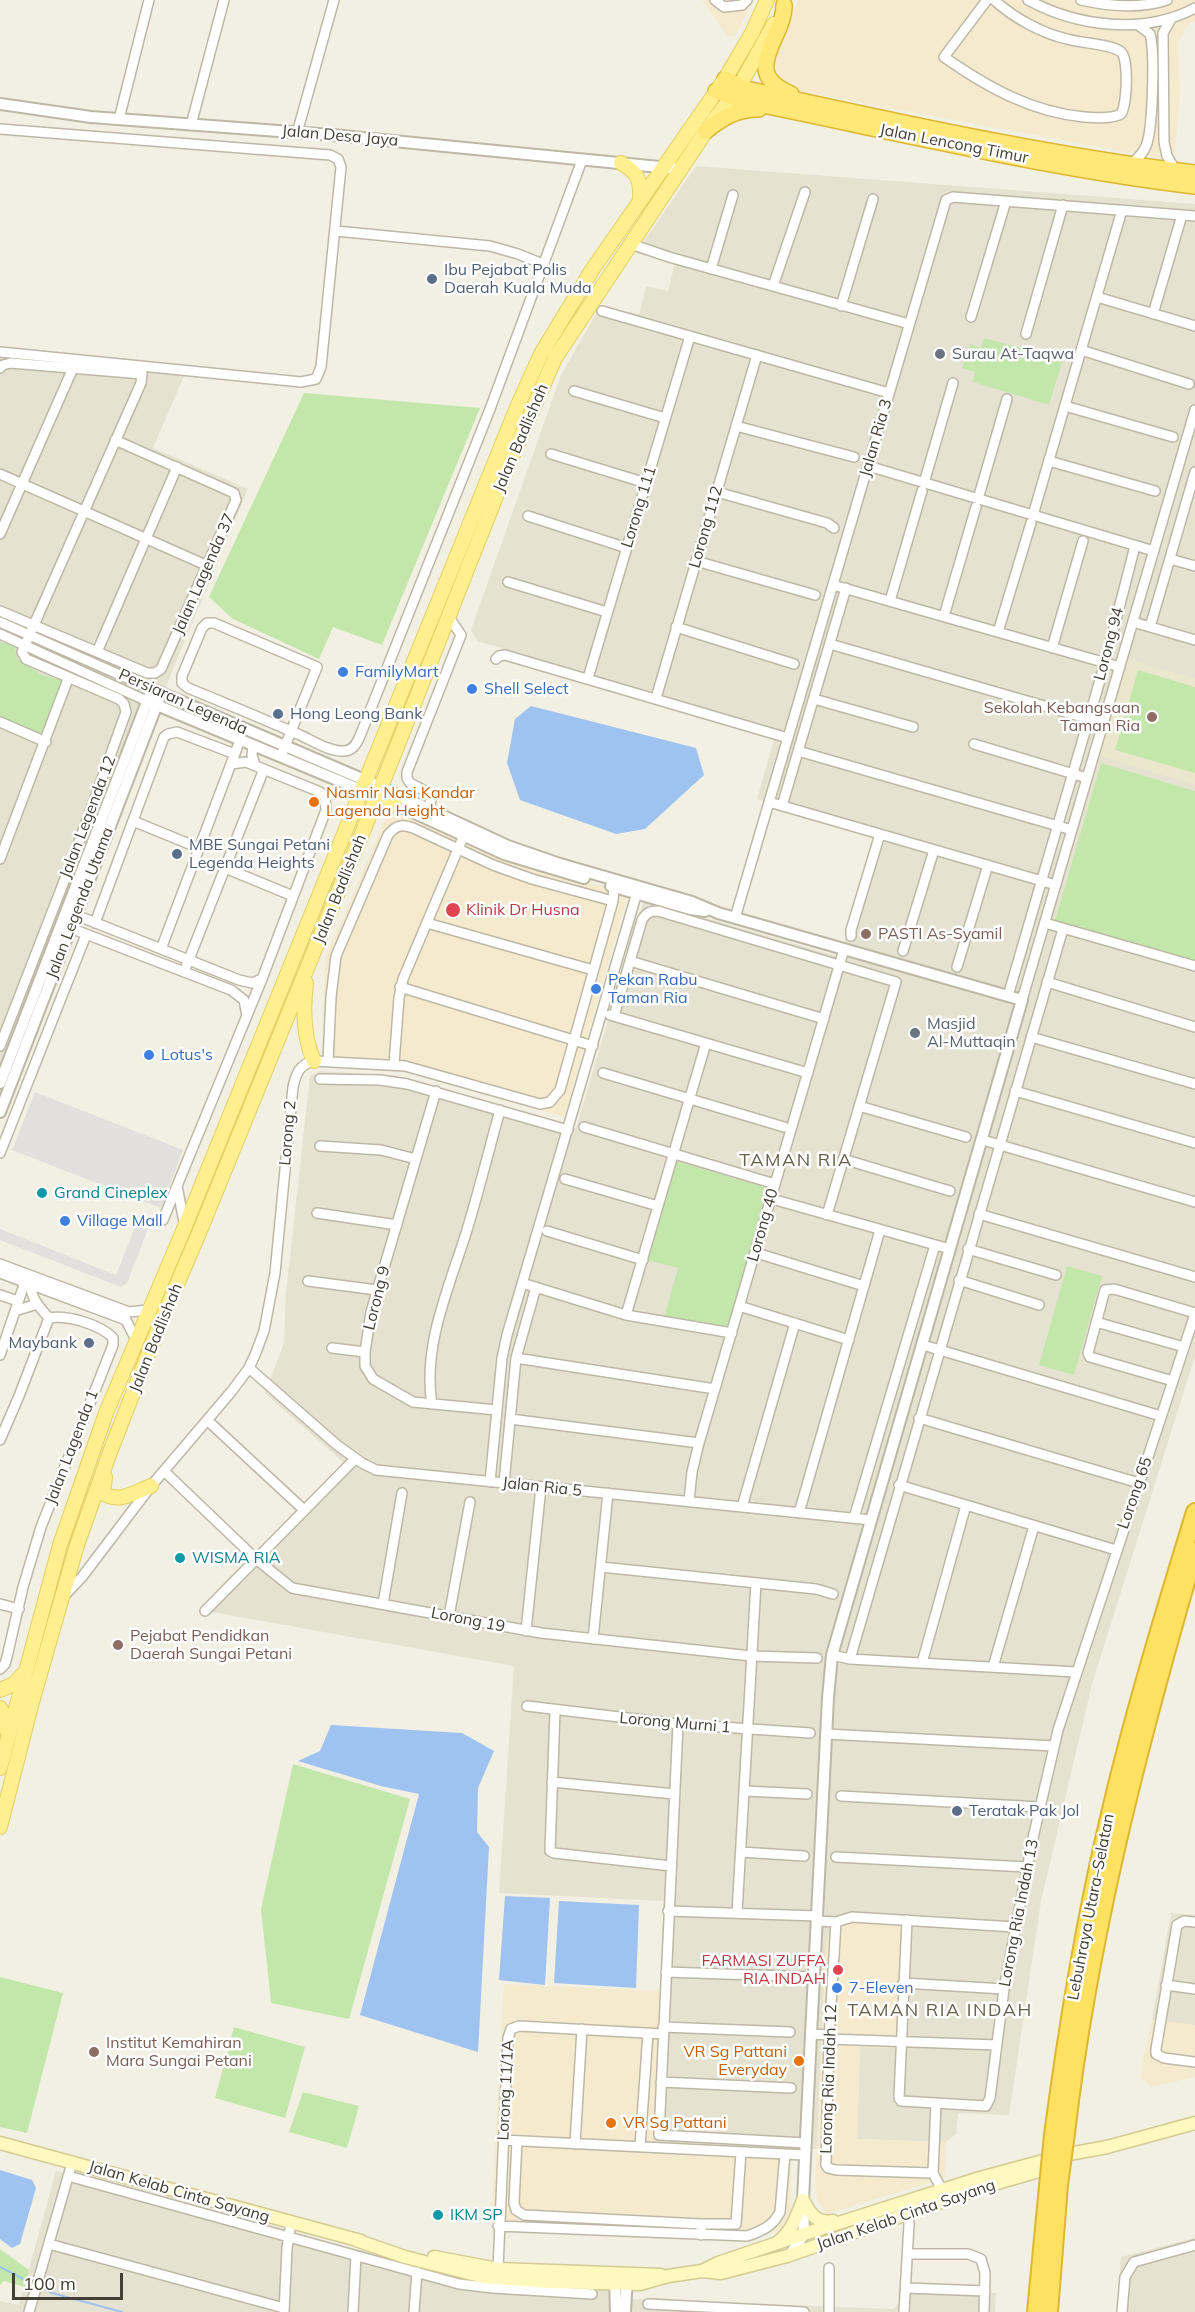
<!DOCTYPE html>
<html>
<head>
<meta charset="utf-8">
<style>
  body { margin:0 }
  #map { position:relative; width:1195px; height:2312px; overflow:hidden; background:#f2efe3; font-family:Mulish,sans-serif }
  canvas { display:block }
  .scale { position:absolute; left:12px; top:2273px; width:111px; height:27px; box-sizing:border-box; border:3px solid #443f33; border-top:0; padding-left:8px; font-size:18px; line-height:21px; white-space:nowrap; color:#443f33; -webkit-text-stroke:4px #fff; paint-order:stroke }
</style>
</head>
<body>
<div id="map">
<canvas width="1195" height="2312"></canvas>
<div class="scale">100 m</div>
</div>
<script>
const ctx = document.querySelector('canvas').getContext('2d');
ctx.lineJoin = 'round';
function fillPath(path, color) { ctx.fillStyle = color; ctx.fill(path, 'evenodd'); }
function strokePath(path, color, width, dash) { ctx.strokeStyle = color; ctx.lineWidth = width; ctx.lineCap = dash ? 'butt' : 'round'; ctx.setLineDash(dash || []); ctx.stroke(path); }
function drawText(font, color, halo, rows, align = 'center') {
  ctx.font = font + ' Mulish,sans-serif'; ctx.lineWidth = 5; ctx.setLineDash([]); ctx.textBaseline = 'middle'; ctx.strokeStyle = halo; ctx.fillStyle = color; for (const [text, x, y, turn = 0] of rows) {
    ctx.save(); ctx.translate(x, y); ctx.rotate((+turn || 0) * Math.PI / 180); ctx.textAlign = isNaN(turn) ? turn : align; if (halo) ctx.strokeText(text, 0, 0); ctx.fillText(text, 0, 0); ctx.restore();
  }
}
fillPath(new Path2D(`
  M 696,166 L 1195,204 L 1195,1356 L 1092,1684 L 1041,1901 L 1009,2115 L 958,2113 L 956,2134 L 946,2142 L 857,2139 L 860,2047 L 904,2048 L 826,1944 L 817,2149 L 653,2142 L 664,1901 L 499,1893 L 514,1666 L 201,1610 L 344,1463 L 265,1393 L 284,1343 L 286,1293 L 310,1076 L 320,1071 L 398,1076 L 576,1128 L 644,900 L 840,957 L 876,835 L 757,799 L 777,729 L 477,641 L 471,630 L 561,375 L 600,307 L 639,314 L 646,286 L 668,291 L 675,263 L 636,253 Z
  M 0,358 L 184,376 L 153,448 L 248,489 L 0,1085 Z
  M 1171,1913 L 1195,1915 L 1195,2025 L 1152,2020 Z
  M 56,2171 L 461,2281 L 600,2287 L 629,2299 L 893,2309 L 899,2303 L 898,2289 L 996,2293 L 995,2312 L 0,2312 L 0,2301 L 19,2305 Z
  M 1195,2238 L 1195,2312 L 1117,2312 L 1121,2257 Z`), '#e6e2d1');
fillPath(new Path2D(`
  M 702,0 L 754,0 L 735,36 L 728,37 Z
  M 799,0 L 1195,0 L 1195,21 L 1186,27 L 1178,43 L 1180,94 L 1174,161 L 794,90 L 779,78 L 775,64 L 776,54 Z
  M 397,811 L 519,863 L 628,894 L 564,1117 L 400,1070 L 321,1066 L 325,960 L 387,815 Z
  M 853,1920 L 909,1922 L 904,2048 L 860,2047 L 857,2139 L 946,2142 L 945,2178 L 826,2214 L 817,2199 L 815,2185 L 826,1944 L 831,1931 Z
  M 504,1984 L 660,1991 L 653,2141 L 791,2149 L 791,2212 L 780,2229 L 773,2233 L 491,2219 Z
  M 1152,2020 L 1195,2025 L 1195,2077 L 1151,2087 L 1140,2077 Z`), '#f5eacd');
fillPath(new Path2D(`
  M 1126,659 L 1195,678 L 1195,785 L 1097,755 Z`), '#ebe7cd');
fillPath(new Path2D(`
  M 984,338 L 1063,359 L 1049,405 L 973,382 L 975,372 L 962,368 L 970,344 L 981,348 Z
  M 304,393 L 480,408 L 382,645 L 333,627 L 319,659 L 233,619 L 209,597 Z
  M 0,642 L 15,646 L 17,659 L 42,675 L 61,680 L 61,688 L 45,732 L 40,733 L 0,717 Z
  M 1138,670 L 1195,687 L 1195,773 L 1115,750 Z
  M 1101,763 L 1195,791 L 1195,962 L 1054,924 Z
  M 676,1161 L 767,1188 L 727,1330 L 664,1318 L 678,1268 L 646,1260 Z
  M 1067,1266 L 1102,1276 L 1074,1375 L 1039,1365 Z
  M 293,1764 L 410,1799 L 349,2019 L 271,2003 L 261,1909 Z
  M 0,1977 L 63,1993 L 27,2133 L 0,2127 Z
  M 234,2027 L 305,2047 L 285,2118 L 215,2098 Z
  M 303,2092 L 359,2106 L 347,2148 L 289,2132 Z
  M 0,2249 L 29,2270 L 25,2287 L 4,2281 L 0,2285 Z`), '#c3e7ab');
fillPath(new Path2D(`
  M 35,1092 L 183,1150 L 161,1208 L 12,1150 Z
  M 138,1219 L 150,1224 L 127,1283 L 121,1287 L 0,1240 L 0,1229 L 116,1275 Z`), '#e2e0dc');
fillPath(new Path2D(`
  M 531,706 L 696,748 L 704,775 L 645,829 L 616,834 L 520,800 L 507,763 L 515,719 Z
  M 331,1725 L 462,1733 L 494,1751 L 478,1788 L 477,1832 L 489,1847 L 478,2052 L 360,2015 L 419,1794 L 381,1786 L 298,1761 L 320,1751 Z
  M 505,1896 L 550,1898 L 545,1985 L 499,1980 Z
  M 559,1901 L 639,1905 L 636,1988 L 554,1983 Z
  M 0,2170 L 32,2180 L 36,2188 L 20,2244 L 12,2248 L 0,2239 Z`), '#9ec3f0');
strokePath(new Path2D(`
  M 0,2267 L 33,2284
  M 39,2286 L 52,2293 L 122,2312`), '#9ec3f0', 2);
const minor = new Path2D(`
  M 715,0 L 724,7 L 742,5 L 747,0
  M 987,0 L 944,57 C 987,87 1031,112 1084,117 C 1096,118 1111,119 1121,114 C 1127,105 1129,59 1121,52 C 1112,44 1079,43 1067,39 C 1041,33 1014,18 994,0
  M 1028,0 C 1078,27 1144,35 1195,8
  M 1081,0 C 1108,6 1140,9 1167,0
  M 1171,19 L 1163,33 L 1164,142 L 1167,156 L 1176,171
  M 119,119 L 149,0
  M 191,125 L 224,0
  M 0,129 L 330,155 L 338,159 L 341,167 L 321,367 L 316,379 L 301,382 L 0,352
  M 297,133 L 334,0
  M 1131,164 C 1137,159 1143,154 1146,146 C 1153,130 1155,51 1150,34 L 1138,25
  M 336,231 L 490,246 L 518,254 L 545,265
  M 631,244 L 669,257 L 909,324
  M 711,269 L 733,195
  M 773,286 L 805,192
  M 1097,297 L 1195,326
  M 841,306 L 873,199
  M 602,311 L 889,393
  M 1153,314 L 1182,215
  M 971,317 L 1006,201
  M 1026,334 L 1063,205
  M 1081,350 L 1189,384
  M 0,368 L 3,365 L 11,363 L 142,374 L 141,383 L 22,652 L 26,659 L 119,699 L 124,704 L 126,712 L 75,853 L 0,1046
  M 574,391 L 665,418
  M 1065,406 L 1173,437
  M 736,426 L 854,457
  M 551,454 L 646,483
  M 1049,461 L 1155,491
  M 868,466 L 1154,551
  M 0,474 L 208,566
  M 924,483 L 953,383
  M 717,492 L 827,523 L 834,528
  M 978,499 L 1007,399
  M 1033,515 L 1122,210
  M 528,516 L 627,548
  M 0,534 L 73,368
  M 1170,559 L 1195,566
  M 696,561 L 815,595
  M 508,582 L 607,612
  M 833,585 L 1120,667
  M 890,601 L 922,491
  M 0,611 L 147,673 L 155,673 L 161,669 L 236,500 L 234,493 L 115,440
  M 944,616 L 976,507
  M 0,622 L 152,689
  M 1133,622 L 1195,640
  M 676,627 L 794,664
  M 1150,627 L 1195,472
  M 998,632 L 1031,523
  M 0,634 L 147,701
  M 830,644 L 1103,723
  M 1052,648 L 1083,541
  M 97,652 L 177,467
  M 496,659 L 499,656 L 505,655 L 788,738
  M 588,678 L 690,336
  M 656,698 L 757,355
  M 814,699 L 913,727
  M 0,722 L 46,742
  M 974,744 L 1087,778
  M 253,745 L 252,755 L 255,765
  M 798,751 L 1072,830
  M 281,756 C 293,727 305,697 317,667 L 214,623 L 207,623 L 202,628 L 182,676 L 182,683 L 188,688 C 225,703 263,719 300,735 C 313,741 330,752 344,751 C 353,751 357,743 360,736 L 490,409 L 582,160
  M 769,802 L 1056,885
  M 782,806 L 846,588
  M 428,808 L 433,795 L 410,783 L 407,778 L 407,772 L 461,635 L 449,617
  M 133,821 L 199,848
  M 0,859 L 68,679
  M 225,868 L 293,896
  M 71,913 L 239,980 L 252,983 L 262,979
  M 735,918 L 946,200 L 953,197 L 1195,216
  M 95,923 L 164,737 L 168,734 L 177,732 L 235,754
  M 427,923 L 593,970
  M 1045,923 L 1195,966
  M 65,926 L 231,990 L 244,1000 L 247,1016
  M 851,936 L 851,930 L 880,834
  M 161,949 L 240,740
  M 903,951 L 934,850
  M 630,961 L 824,1019
  M 957,967 L 988,865
  M 184,972 L 264,769
  M 1047,982 L 1195,1027
  M 400,987 L 593,1046
  M 1008,996 L 1105,663 L 1135,546
  M 1022,1000 L 1195,410
  M 610,1015 L 808,1073
  M 614,1016 L 642,920 C 646,913 650,911 658,911 L 896,982 L 827,1215
  M 1031,1037 L 1195,1084
  M 328,1061 L 331,997 L 336,956 L 388,835 C 396,825 402,824 413,828 L 493,865 L 532,879 L 613,901
  M 394,1064 L 399,998 L 403,979 L 464,835
  M 603,1073 L 784,1127
  M 320,1079 L 380,1080 L 407,1084 L 568,1130
  M 436,1091 L 371,1312 L 365,1352 L 365,1366 L 373,1379 L 413,1402 L 497,1410
  M 1015,1091 L 1195,1143
  M 859,1106 L 966,1137
  M 584,1127 L 775,1184
  M 983,1140 L 1195,1202
  M 320,1146 L 381,1150 L 416,1159
  M 0,1153 L 86,935
  M 843,1159 L 950,1191
  M 565,1179 L 658,1206
  M 177,1186 L 184,1222
  M 779,1201 L 950,1249
  M 317,1213 L 397,1225
  M 979,1214 L 1195,1277
  M 163,1220 L 262,979 L 326,810 L 325,797 L 320,792 L 246,762 L 231,764
  M 547,1231 L 643,1260
  M 968,1249 L 1056,1275
  M 763,1255 L 864,1286
  M 0,1264 L 129,1312 L 148,1310
  M 0,1273 L 126,1320 L 136,1340
  M 959,1280 L 1039,1305
  M 31,1281 C 29,1296 39,1307 49,1318
  M 308,1281 L 377,1290
  M 522,1283 L 626,1315 L 732,1333
  M 0,1295 L 18,1301
  M 739,1306 L 849,1340
  M 15,1311 L 37,1304
  M 626,1315 L 706,1043
  M 1096,1322 L 1184,1347
  M 923,1345 L 1161,1416
  M 332,1348 L 365,1352
  M 0,1355 L 25,1282
  M 516,1358 L 715,1389
  M 249,1368 L 337,1445 L 362,1463 L 376,1470 L 871,1520
  M 1173,1381 L 1090,1357 L 1088,1353 L 1105,1290 L 1114,1289 L 1195,1313
  M 432,1404 C 422,1346 450,1285 467,1230 C 479,1190 489,1150 500,1110
  M 919,1418 L 1139,1483
  M 510,1419 L 699,1443
  M 207,1420 L 304,1510
  M 0,1440 L 19,1396 L 49,1318
  M 164,1471 L 256,1559 L 292,1588 L 541,1633 L 751,1656 L 817,1658
  M 490,1482 L 502,1358 L 507,1335 L 638,889
  M 504,1483 L 516,1358 L 536,1287
  M 899,1485 L 1116,1550
  M 689,1501 L 692,1472 L 699,1443 L 844,949
  M 742,1507 L 795,1323
  M 799,1513 L 880,1230
  M 854,1518 L 935,1245
  M 601,1567 L 816,1589 L 833,1594
  M 63,1597 L 82,1577 L 151,1486 L 231,1392 L 249,1368 L 255,1355 L 264,1331 L 275,1273 L 293,1087 C 296,1073 300,1064 314,1061 L 405,1066 L 540,1104 L 550,1102 L 560,1090 L 613,901 L 614,887
  M 0,1604 L 19,1609
  M 383,1604 L 402,1493
  M 205,1611 L 355,1459
  M 449,1616 L 470,1502
  M 526,1631 L 541,1487
  M 593,1639 L 608,1493
  M 832,1655 L 850,1659 L 1076,1672
  M 850,1659 L 1063,929
  M 922,1663 L 966,1505
  M 993,1667 L 1034,1526
  M 0,1669 L 5,1664 L 7,1657 L 23,1587 L 41,1527 L 113,1345 L 113,1338 C 100,1324 67,1315 49,1318
  M 527,1706 L 678,1724 L 810,1733
  M 555,1711 L 550,1851 L 554,1853 L 671,1866
  M 678,1724 L 659,2135 L 806,2143
  M 826,1734 L 1054,1746
  M 552,1782 L 674,1794
  M 745,1791 L 807,1794
  M 841,1796 L 1040,1807
  M 741,1852 L 804,1856
  M 836,1857 L 1027,1867
  M 668,1911 L 817,1916
  M 737,1913 L 756,1583
  M 907,1920 L 899,2098 L 901,2101 L 986,2106 L 990,2098 L 1004,1989 L 1033,1838 L 1058,1730 L 1195,1314
  M 817,1921 L 836,1922 L 852,1917 L 1015,1927
  M 836,1922 L 829,2039 L 826,2165 L 828,2168 L 836,2170 L 933,2173
  M 1195,1922 L 1184,1921 L 1177,1925 L 1156,2049 L 1156,2054 L 1164,2058 L 1195,2062
  M 666,1972 L 814,1977
  M 903,1983 L 1004,1989
  M 1166,1985 L 1195,1989
  M 663,2027 L 790,2032
  M 811,2034 L 829,2035
  M 829,2039 L 997,2045
  M 661,2082 L 791,2088
  M 936,2103 L 933,2173 L 942,2190
  M 503,2140 L 805,2155
  M 517,2141 L 514,2203 L 516,2210 L 524,2215 L 701,2224 L 701,2235
  M 575,2144 L 582,2029
  M 640,2147 L 648,2033
  M 68,2176 L 459,2284 L 493,2288 L 592,2294
  M 701,2224 L 736,2224 L 741,2152
  M 498,2226 L 747,2236 C 762,2231 773,2226 780,2212 L 785,2154
  M 49,2244 L 284,2308
  M 908,2254 L 968,2254 L 981,2259 L 985,2273 L 984,2312
  M 498,2269 L 508,2038 L 511,2029 L 519,2026 L 663,2034
  M 906,2288 L 985,2291
  M 648,2304 L 804,2312
  M 29,2312 L 70,2170
  M 284,2312 L 287,2248 L 291,2223
  M 353,2312 L 356,2256
  M 414,2312 L 417,2272
  M 829,2312 L 829,2268
  M 904,2312 L 909,2224 L 908,2210
  M 1122,2312 L 1125,2277 L 1134,2262 L 1195,2245`);
const tertiary = new Path2D(`
  M 0,104 L 91,117 L 332,135 L 680,169
  M 147,701 L 395,804 L 504,854 L 584,878
  M 611,886 L 690,909 L 705,911
  M 0,1083 L 152,689 L 381,787 L 508,846 L 560,864 L 692,902 L 718,913 L 1022,1000 L 832,1655 L 828,1698 L 811,2034 L 803,2200 L 804,2234 L 790,2255
  M 0,1112 L 159,699
  M 615,2276 L 616,2312
  M 625,2312 L 627,2276`);
const secondary = new Path2D(`
  M 0,2143 L 361,2241
  M 803,2200 C 810,2213 816,2224 833,2221
  M 356,2240 L 405,2257 L 484,2277 L 548,2282 L 640,2284 L 668,2276 L 702,2271 L 718,2263 L 804,2234 L 980,2178 L 1069,2154 L 1107,2147 L 1195,2123
  M 778,2242 C 793,2230 796,2217 803,2200
  M 434,2257 L 498,2269 L 661,2275
  M 703,2271 L 721,2273 L 787,2256 L 987,2186 L 1056,2166`);
const primary = new Path2D(`
  M 621,163 C 639,173 641,181 640,201
  M 371,811 L 395,804
  M 306,983 C 303,1008 303,1037 314,1061
  M 105,1477 L 103,1493 C 119,1504 135,1492 151,1486
  M 0,1690 L 14,1684 L 22,1675
  M 0,1708 L 6,1719 L 7,1731
  M 0,1768 L 60,1545 L 106,1413 L 183,1231 L 518,405 L 541,354 L 592,270 L 725,79 L 752,33 L 767,0
  M 0,1827 L 32,1702 L 77,1545 L 110,1452 L 160,1324 L 199,1233 L 381,787 L 508,466 L 555,358 L 706,131 L 739,87 L 774,24`);
const trunk = new Path2D(`
  M 784,5 C 785,38 738,72 791,94
  M 725,79 L 746,89 C 894,121 1044,155 1195,173
  M 716,91 L 748,102 C 896,132 1045,168 1195,186
  M 706,131 C 723,117 737,109 759,109`);
const motorway = new Path2D(`
  M 1066,2133 C 1089,1935 1139,1743 1195,1551
  M 1053,2135 C 1067,2029 1084,1923 1109,1818 C 1133,1715 1164,1613 1195,1512
  M 1036,2312 L 1048,2186
  M 1049,2312 L 1059,2185`);
strokePath(minor, '#bdb8a6', 12);
strokePath(tertiary, '#bdb8a6', 14);
strokePath(secondary, '#d3cb92', 15);
strokePath(primary, '#e4cf5f', 16);
strokePath(trunk, '#deb731', 18);
strokePath(motorway, '#deb731', 20);
strokePath(minor, '#fff', 9);
strokePath(tertiary, '#fff', 10);
strokePath(secondary, '#fff9c0', 12);
strokePath(primary, '#ffef8f', 14);
strokePath(trunk, '#ffe878', 15);
strokePath(motorway, '#ffe161', 16);
const motorwayBridge = new Path2D(`
  M 1059,2185 L 1066,2133
  M 1048,2186 L 1053,2135`);
strokePath(motorwayBridge, '#deb731', 20, []);
strokePath(motorwayBridge, '#ffe161', 16);
for (const [x, y, r, color] of [
  [432,279,6,"#5c6f8a"],
  [940,354,6,"#6b7280"],
  [343,672,6,"#3f7fe0"],
  [472,689,6,"#3f7fe0"],
  [278,714,6,"#5c6f8a"],
  [1152,717,6,"#8d6e63"],
  [314,802,6,"#e8710a"],
  [177,854,6,"#5c6f8a"],
  [453,910,8,"#e0444e"],
  [866,934,6,"#8d6e63"],
  [596,989,6,"#3f7fe0"],
  [915,1033,6,"#6b7280"],
  [149,1055,6,"#3f7fe0"],
  [42,1193,6,"#0f9aa8"],
  [65,1221,6,"#3f7fe0"],
  [89,1343,6,"#5c6f8a"],
  [180,1558,6,"#0f9aa8"],
  [118,1645,6,"#8d6e63"],
  [957,1811,6,"#5c6f8a"],
  [838,1970,6,"#e0444e"],
  [837,1988,6,"#3f7fe0"],
  [94,2052,6,"#8d6e63"],
  [799,2061,6,"#e8710a"],
  [611,2123,6,"#e8710a"],
  [438,2215,6,"#0f9aa8"]
]) { const dot = new Path2D(); dot.arc(x, y, r, 0, 2 * Math.PI); ctx.fillStyle = color; ctx.fill(dot); strokePath(dot, '#fff', 2); }
drawText('16px', '#443f33', '#fff', [
  ["Jalan Desa Jaya",340,136,5],
  ["Jalan Lencong Timur",954,144,11],
  ["Jalan Badlishah",521,438,-67],
  ["Jalan Ria 3",876,438,-74],
  ["Lorong 111",639,507,-73],
  ["Lorong 112",706,527,-74],
  ["Jalan Lagenda 37",204,574,-66],
  ["Lorong 94",1109,644,-75],
  ["Persiaran Legenda",183,702,24],
  ["Jalan Legenda 12",88,817,-69],
  ["Jalan Badlishah",340,889,-68],
  ["Jalan Legenda Utama",80,903,-69],
  ["Lorong 2",288,1133,-85],
  ["Lorong 40",763,1225,-74],
  ["Lorong 9",377,1298,-76],
  ["Jalan Badlishah",156,1338,-68],
  ["Jalan Lagenda 1",72,1447,-69],
  ["Jalan Ria 5",542,1487,6],
  ["Lorong 65",1135,1493,-71],
  ["Lorong 19",468,1620,11],
  ["Lorong Murni 1",675,1723,5],
  ["Lebuhraya Utara–Selatan",1091,1907,-79],
  ["Lorong Ria Indah 13",1019,1913,-79],
  ["Lorong Ria Indah 12",829,2079,-88],
  ["Lorong 11/1A",506,2090,-87],
  ["Jalan Kelab Cinta Sayang",179,2192,16],
  ["Jalan Kelab Cinta Sayang",906,2215,-19]
]);
drawText('16px', '#4e5e75', '#fff', [
  ["Ibu Pejabat Polis",444,270],
  ["Daerah Kuala Muda",444,288],
  ["Hong Leong Bank",290,714],
  ["MBE Sungai Petani",189,845],
  ["Legenda Heights",189,863],
  ["Maybank",77,1343,"right"],
  ["Teratak Pak Jol",969,1811]
], 'left');
drawText('16px', '#5b616d', '#fff', [
  ["Surau At-Taqwa",952,354],
  ["Masjid",927,1024],
  ["Al-Muttaqin",927,1042]
], 'left');
drawText('16px', '#366cbe', '#fff', [
  ["FamilyMart",355,672],
  ["Shell Select",484,689],
  ["Pekan Rabu",608,980],
  ["Taman Ria",608,998],
  ["Lotus's",161,1055],
  ["Village Mall",77,1221],
  ["7-Eleven",849,1988]
], 'left');
drawText('16px', '#785e54', '#fff', [
  ["Sekolah Kebangsaan",1140,708,"right"],
  ["Taman Ria",1140,726,"right"],
  ["PASTI As-Syamil",878,934],
  ["Pejabat Pendidkan",130,1636],
  ["Daerah Sungai Petani",130,1654],
  ["Institut Kemahiran",106,2043],
  ["Mara Sungai Petani",106,2061]
], 'left');
drawText('16px', '#c56008', '#fff', [
  ["Nasmir Nasi Kandar",326,793],
  ["Lagenda Height",326,811],
  ["VR Sg Pattani",787,2052,"right"],
  ["Everyday",787,2070,"right"],
  ["VR Sg Pattani",623,2123]
], 'left');
drawText('16px', '#be3a42', '#fff', [
  ["Klinik Dr Husna",466,910],
  ["FARMASI ZUFFA",826,1961,"right"],
  ["RIA INDAH",826,1979,"right"]
], 'left');
drawText('16px', '#0d838f', '#fff', [
  ["Grand Cineplex",54,1193],
  ["WISMA RIA",192,1558],
  ["IKM SP",450,2215]
], 'left');
ctx.letterSpacing = '1.5px';
drawText('18px', '#665f4a', '#fff', [
  ["TAMAN RIA",796,1161],
  ["TAMAN RIA INDAH",940,2011]
]);
ctx.letterSpacing = '0px';
</script>
</body>
</html>
